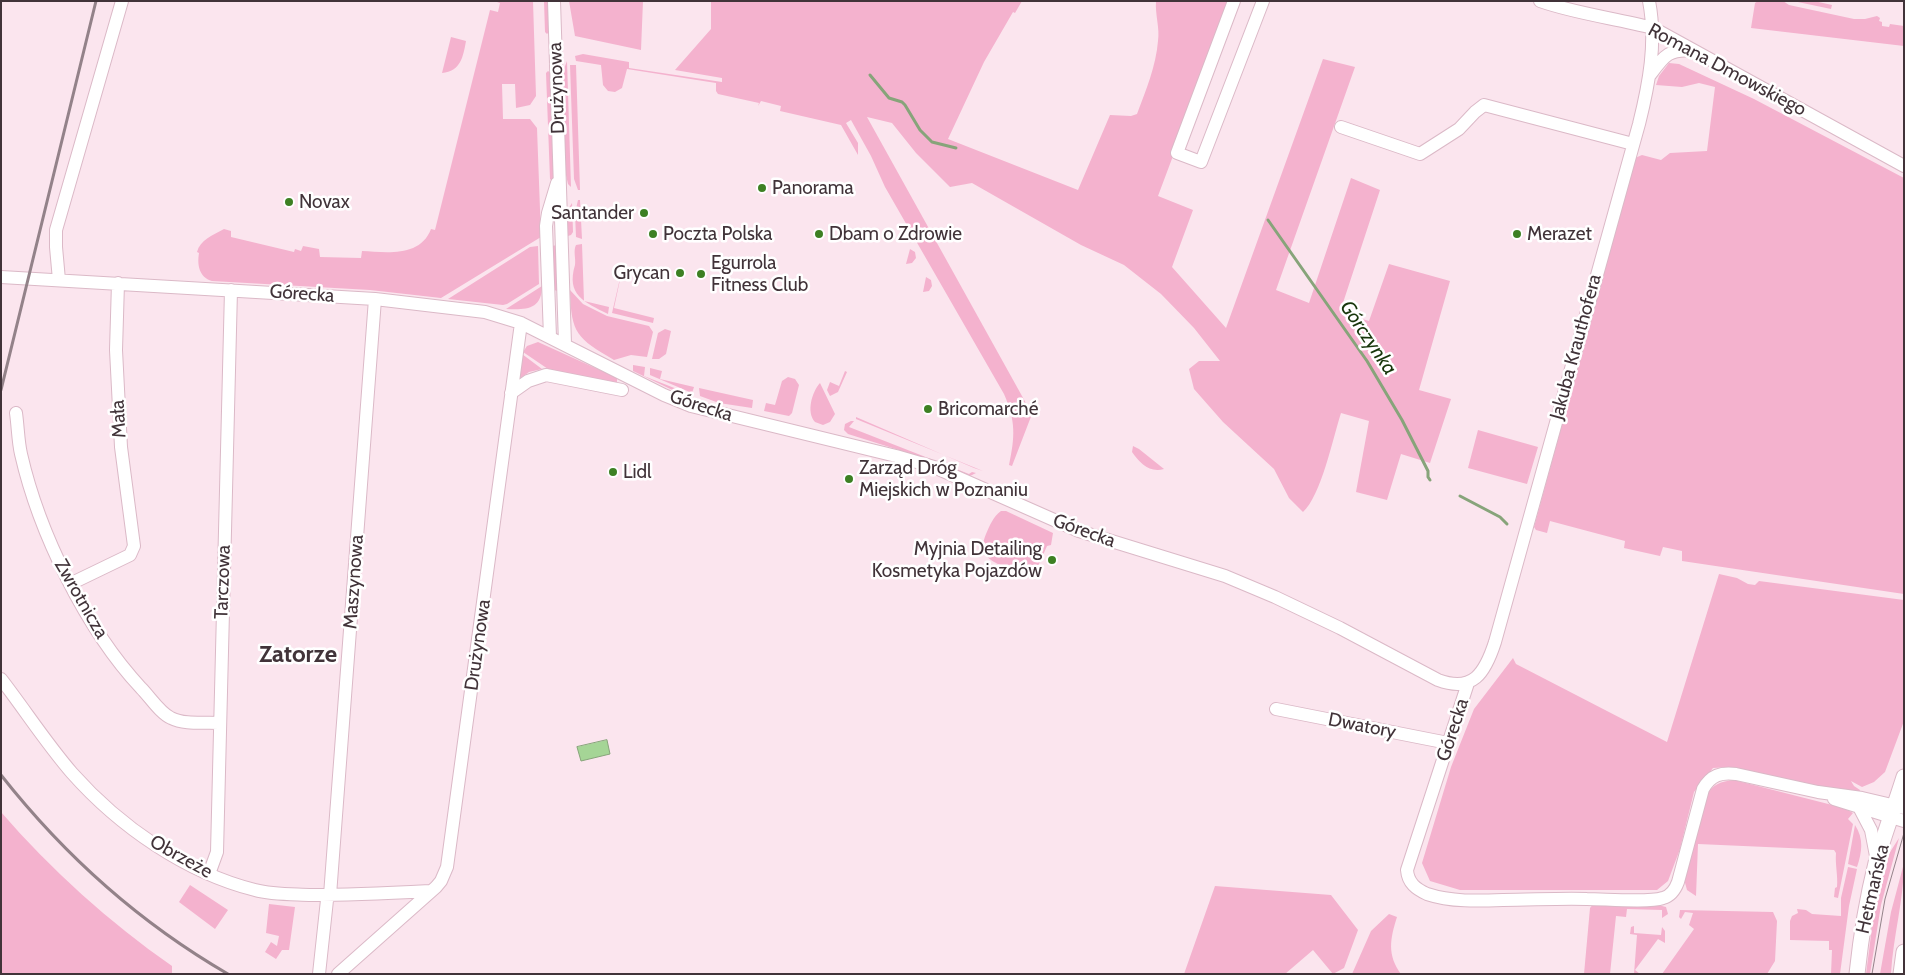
<!DOCTYPE html>
<html>
<head>
<meta charset="utf-8">
<style>
  body { margin:0 }
  #map { position:relative; width:1905px; height:975px; overflow:hidden; background:#fbe5ee; font-family:Cabin,sans-serif }
  canvas { display:block }
  .frame { position:absolute; inset:0; border:2px solid #413339; pointer-events:none }
</style>
</head>
<body>
<div id="map">
<canvas width="1905" height="975"></canvas>
<div class="frame"></div>
</div>
<script>
const ctx = document.querySelector('canvas').getContext('2d');
ctx.lineJoin = 'round';
function fillPath(path, color) { ctx.fillStyle = color; ctx.fill(path, 'evenodd'); }
function strokePath(path, color, width, dash) { ctx.strokeStyle = color; ctx.lineWidth = width; ctx.lineCap = dash ? 'butt' : 'round'; ctx.setLineDash(dash || []); ctx.stroke(path); }
function drawText(font, color, halo, rows, align = 'center') {
  ctx.font = font + ' Cabin,sans-serif'; ctx.lineWidth = 5; ctx.setLineDash([]); ctx.textBaseline = 'middle'; ctx.strokeStyle = halo; ctx.fillStyle = color; for (const [text, x, y, turn = 0] of rows) {
    ctx.save(); ctx.translate(x, y); ctx.rotate((+turn || 0) * Math.PI / 180); ctx.textAlign = isNaN(turn) ? turn : align; if (halo) ctx.strokeText(text, 0, 0); ctx.fillText(text, 0, 0); ctx.restore();
  }
}
fillPath(new Path2D(`
  M 494,1 L 533,1 L 536,96 L 530,105 L 516,108 L 515,84 L 502,84 L 503,119 L 530,119 L 537,128 L 541,237 L 441,298 L 370,290 L 212,281 C 199,277 197,265 199,253 L 197,252 C 200,240 213,235 224,229 L 231,231 L 231,237 L 294,252 L 295,249 L 301,251 L 303,246 L 319,249 L 320,257 L 361,258 L 362,251 C 385,252 420,258 431,229 L 435,230 L 490,10 L 498,12 L 500,3 Z
  M 544,1 L 548,1 L 549,32 L 547,34 L 545,32 Z
  M 569,1 L 643,1 L 641,50 L 575,36 Z
  M 711,1 L 1022,1 L 1015,13 L 1013,12 L 984,62 L 948,139 L 1078,190 L 1110,115 L 1131,116 L 1137,114 C 1146,90 1156,66 1158,41 C 1160,28 1155,15 1156,1 L 1231,1 L 1158,196 L 1193,210 L 1172,267 L 1226,328 L 1323,59 L 1355,67 L 1276,290 L 1309,303 L 1351,178 L 1380,190 L 1340,312 L 1369,321 L 1389,264 L 1450,281 L 1419,390 L 1451,399 L 1430,463 L 1401,454 L 1387,500 L 1356,492 L 1369,421 L 1341,413 C 1333,438 1321,496 1303,512 L 1289,498 L 1274,469 L 1223,422 L 1194,389 L 1189,369 L 1199,361 L 1220,361 L 1194,328 L 1161,294 L 1124,265 L 1081,245 L 972,183 L 950,187 L 916,153 L 892,123 L 867,117 L 1032,414 L 1012,466 L 1009,465 C 1015,437 1016,421 1004,394 L 885,187 L 871,156 L 851,120 L 846,123 L 858,143 L 858,155 L 841,125 L 780,111 L 781,106 L 761,101 L 758,106 L 759,103 L 718,94 L 716,91 L 716,83 L 627,69 L 622,88 L 615,92 L 608,91 L 603,85 L 601,65 L 576,61 L 575,56 L 583,54 L 629,62 L 629,68 L 722,82 L 722,78 L 675,70 L 711,29 Z
  M 1758,1 L 1783,1 L 1789,5 L 1854,19 L 1865,19 L 1877,16 L 1880,18 L 1879,21 L 1882,22 L 1882,26 L 1889,27 L 1890,24 L 1904,26 L 1904,46 L 1751,28 L 1755,3 Z
  M 1793,1 L 1814,1 L 1832,5 L 1831,9 Z
  M 451,37 L 466,41 C 463,57 461,71 442,73 Z
  M 567,61 L 571,187 L 568,184 L 566,175 L 562,74 Z
  M 1669,63 L 1679,64 L 1754,99 L 1904,178 L 1904,594 L 1682,561 L 1682,551 L 1663,547 L 1660,556 L 1624,548 L 1625,541 L 1550,521 L 1547,533 L 1536,530 L 1534,527 L 1635,158 L 1642,155 L 1661,160 L 1670,153 L 1707,151 L 1715,87 L 1699,83 L 1682,87 L 1656,85 L 1659,76 Z
  M 570,65 L 576,65 L 580,190 L 578,190 L 574,179 Z
  M 548,71 L 551,73 L 555,179 L 552,181 L 550,179 L 546,73 Z
  M 578,200 L 580,200 L 582,239 L 576,237 L 575,213 Z
  M 572,203 L 573,232 L 571,235 L 568,236 L 567,211 Z
  M 582,244 L 584,301 L 609,307 L 608,314 C 584,302 566,295 575,265 C 576,258 573,251 576,245 Z
  M 557,245 L 558,290 L 556,291 L 554,289 L 552,246 Z
  M 538,246 L 539,284 L 507,304 L 503,305 L 448,299 L 530,247 Z
  M 910,249 L 915,252 L 916,258 L 912,263 L 906,264 Z
  M 624,261 L 614,308 L 654,318 L 653,323 L 612,313 Z
  M 926,277 L 931,280 L 932,286 L 929,291 L 923,292 Z
  M 542,286 C 542,310 525,310 506,309 Z
  M 570,290 L 583,304 L 607,316 L 649,326 L 653,332 L 647,357 L 631,355 L 614,360 C 577,338 571,334 570,290 Z
  M 665,329 L 671,331 L 666,354 L 659,359 L 652,359 L 658,333 Z
  M 538,342 L 613,376 L 617,378 L 617,382 L 612,384 L 548,369 L 523,352 L 527,346 Z
  M 522,354 L 542,369 L 529,372 L 521,378 L 519,377 Z
  M 633,365 L 645,367 L 644,376 L 692,395 L 691,399 L 633,371 Z
  M 650,368 L 662,371 L 660,379 L 694,387 L 692,393 L 650,375 Z
  M 845,371 L 847,372 L 838,392 L 830,396 L 827,390 L 830,382 L 839,386 Z
  M 788,377 L 795,379 L 799,385 L 792,413 L 789,416 L 764,411 L 766,403 L 775,405 L 782,381 Z
  M 820,383 L 835,414 L 830,422 L 823,425 L 815,422 C 806,412 812,392 820,383 Z
  M 699,388 L 753,400 L 752,408 L 719,403 L 700,396 Z
  M 856,417 L 974,468 L 983,471 L 856,419 Z
  M 851,421 L 854,421 L 849,427 L 969,474 L 972,472 L 976,473 L 970,476 L 940,463 L 848,434 L 844,430 L 845,424 Z
  M 1478,430 L 1538,447 L 1527,484 L 1468,468 Z
  M 1133,446 L 1139,449 L 1164,469 C 1149,473 1140,463 1132,452 Z
  M 1001,511 L 1006,511 L 1053,533 L 1051,545 L 1047,546 L 1035,573 C 1014,568 972,566 986,534 C 990,525 993,517 1001,511 Z
  M 1719,574 L 1737,578 L 1748,584 L 1755,585 L 1759,581 L 1904,600 L 1904,721 L 1885,772 L 1874,782 L 1862,787 L 1851,781 L 1854,786 L 1860,790 L 1859,793 L 1787,780 L 1730,767 L 1713,768 L 1694,792 L 1680,849 L 1668,881 L 1657,890 L 1460,890 L 1430,881 L 1422,863 L 1451,767 L 1474,709 L 1513,658 L 1516,664 L 1667,742 Z
  M 1734,780 L 1844,808 L 1853,813 L 1848,819 L 1853,824 L 1838,898 L 1834,897 L 1835,888 L 1837,887 C 1838,875 1835,865 1836,853 L 1834,850 L 1698,844 L 1696,896 L 1687,890 L 1684,879 L 1706,796 C 1712,785 1721,781 1734,780 Z
  M 1,812 C 51,870 109,922 172,966 L 172,974 L 1,974 Z
  M 1855,825 C 1864,839 1862,852 1857,867 L 1848,864 Z
  M 1899,838 L 1881,905 L 1870,974 L 1866,974 L 1874,912 L 1885,860 Z
  M 1904,863 C 1904,899 1893,937 1891,974 L 1880,974 L 1891,912 Z
  M 1848,867 L 1857,869 L 1849,906 L 1840,974 L 1831,974 L 1832,950 L 1829,950 L 1829,941 L 1790,940 L 1790,921 L 1792,916 L 1798,913 L 1797,909 L 1806,910 L 1812,914 L 1841,916 L 1841,898 Z
  M 190,885 L 228,910 L 215,929 L 179,902 Z
  M 1215,886 L 1331,895 L 1358,930 L 1344,968 L 1333,974 L 1313,950 L 1285,974 L 1184,974 Z
  M 1594,903 L 1662,906 L 1666,907 L 1668,914 L 1662,918 L 1662,910 L 1627,909 L 1626,917 L 1616,916 L 1610,974 L 1584,974 L 1590,908 Z
  M 269,904 L 295,907 L 289,950 L 282,950 L 276,959 L 265,952 L 271,942 L 277,946 L 279,936 L 266,933 Z
  M 1680,910 L 1773,912 L 1777,921 L 1775,961 L 1767,974 L 1662,974 L 1694,929 L 1689,925 L 1693,913 L 1685,912 L 1681,919 L 1679,917 Z
  M 1389,914 L 1397,917 C 1390,939 1387,955 1401,974 L 1352,974 L 1371,931 Z
  M 1634,926 L 1634,933 L 1661,935 L 1662,927 L 1665,931 L 1665,943 L 1658,939 L 1635,970 L 1640,974 L 1634,974 L 1637,935 L 1630,934 L 1631,927 Z`), '#f4b2ce');
const water = new Path2D(`
  M 607,740 L 610,754 L 581,761 L 577,747 Z`);
fillPath(water, '#a5d596');
strokePath(water, '#87a47a', 1);
strokePath(new Path2D(`
  M 870,75 L 889,98 L 902,102 L 905,105 L 920,130 L 932,142 L 956,148
  M 1268,220 L 1367,361 L 1402,420 L 1428,471 L 1428,477 L 1430,480
  M 1460,496 L 1500,517 L 1507,524`), '#87a47a', 3);
const minor = new Path2D(`
  M 554,1 L 565,344
  M 1234,1 L 1177,153 L 1201,162 L 1263,1
  M 1540,1 C 1577,14 1615,18 1653,28 L 1904,166
  M 1650,75 C 1664,56 1669,48 1694,51
  M 1341,127 L 1420,154 L 1459,129 L 1475,112 L 1484,105 L 1633,144
  M 1,277 L 375,299 L 485,312 L 521,323 L 664,395 L 691,406 L 896,456 L 934,467 L 1079,531 L 1225,576 L 1275,597 L 1340,628 L 1438,680 C 1473,693 1485,673 1495,642 L 1639,124 C 1649,84 1657,42 1649,1
  M 59,280 L 56,247 L 56,230 L 122,1
  M 550,337 L 546,226 L 548,213 L 557,183
  M 511,393 L 528,381 L 546,375 L 622,390
  M 16,413 C 18,427 18,441 21,454 C 39,533 86,629 141,688 C 150,697 160,713 171,718 C 185,725 204,722 219,723
  M 70,584 L 130,555 L 134,546 L 121,447 L 116,350 L 118,283
  M 1,679 C 25,710 46,743 72,773 C 119,826 186,873 255,890 C 273,895 294,894 312,895 C 351,895 391,893 430,891
  M 1468,683 L 1407,870 C 1408,883 1416,889 1427,894 C 1451,902 1478,901 1503,900 C 1531,900 1559,898 1587,899 C 1605,899 1648,903 1663,898 C 1671,896 1675,890 1678,882 L 1703,789 C 1711,775 1721,772 1736,774 L 1818,792 L 1862,798 L 1904,808
  M 1276,709 L 1448,743
  M 1834,799 L 1904,821
  M 1859,807 L 1871,830 L 1876,856
  M 209,874 L 217,852 L 231,290
  M 319,974 L 327,900 L 330,895 L 375,299
  M 338,974 L 436,887 L 441,881 L 447,867 L 521,323`);
const major = new Path2D(`
  M 1857,974 C 1861,936 1867,899 1876,863 C 1884,834 1895,806 1904,777
  M 1901,974 L 1904,952`);
strokePath(minor, '#dbb9c7', 14);
strokePath(major, '#dbb9c7', 17);
strokePath(minor, '#fff', 12);
strokePath(major, '#fff', 15);
strokePath(new Path2D(`
  M 1872,974 L 1885,899 L 1904,833`), '#938289', 1);
strokePath(new Path2D(`
  M 1,390 L 96,1
  M 1,775 C 64,855 140,923 228,974`), '#938289', 3);
for (const [x, y, r, color] of [
  [762,188,5,"#3d8023"],
  [289,202,5,"#3d8023"],
  [644,213,5,"#3d8023"],
  [653,234,5,"#3d8023"],
  [819,234,5,"#3d8023"],
  [1517,234,5,"#3d8023"],
  [680,273,5,"#3d8023"],
  [701,274,5,"#3d8023"],
  [928,409,5,"#3d8023"],
  [613,472,5,"#3d8023"],
  [849,479,5,"#3d8023"],
  [1052,560,5,"#3d8023"]
]) { const dot = new Path2D(); dot.arc(x, y, r, 0, 2 * Math.PI); ctx.fillStyle = color; ctx.fill(dot); strokePath(dot, '#fff', 2); }
drawText('19px', '#413339', '#fff', [
  ["Romana Dmowskiego",1727,70,28],
  ["Drużynowa",557,88,-92],
  ["Górecka",302,294,4],
  ["Jakuba Krauthofera",1576,347,-75],
  ["Górecka",701,406,18],
  ["Mała",119,419,-93],
  ["Górecka",1084,531,20],
  ["Tarczowa",223,582,-88],
  ["Maszynowa",354,582,-86],
  ["Zwrotnicza",81,599,60],
  ["Drużynowa",478,645,-82],
  ["Dwatory",1362,726,11],
  ["Górecka",1453,730,-72],
  ["Obrzeże",181,857,29],
  ["Hetmańska",1873,889,-77]
]);
drawText('19px', '#413339', '#fff', [
  ["Panorama",772,188],
  ["Novax",299,202],
  ["Santander",634,213,"right"],
  ["Poczta Polska",663,234],
  ["Dbam o Zdrowie",829,234],
  ["Merazet",1527,234],
  ["Egurrola",711,263],
  ["Fitness Club",711,285],
  ["Grycan",670,273,"right"],
  ["Bricomarché",938,409],
  ["Zarząd Dróg",859,468],
  ["Miejskich w Poznaniu",859,490],
  ["Lidl",623,472],
  ["Myjnia Detailing",1042,549,"right"],
  ["Kosmetyka Pojazdów",1042,571,"right"]
], 'left');
drawText('italic 20px', '#17360b', '#fff', [
  ["Górczynka",1368,338,56]
]);
drawText('bold 24px', '#413339', '#fff', [
  ["Zatorze",298,655]
]);
</script>
</body>
</html>
